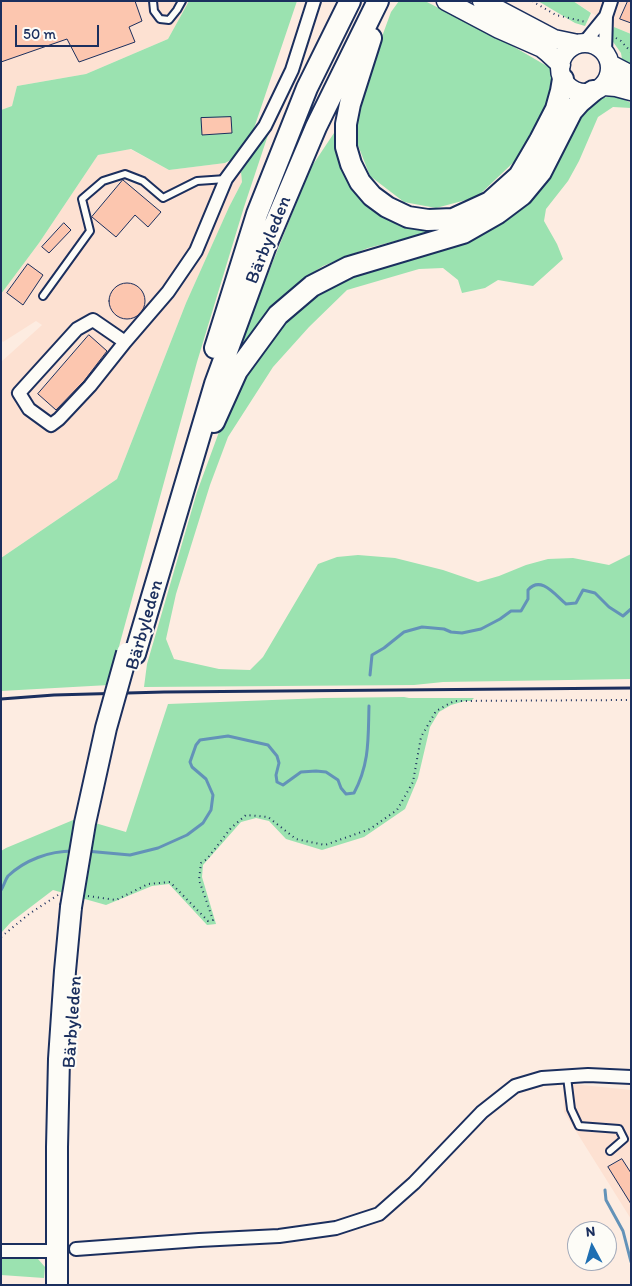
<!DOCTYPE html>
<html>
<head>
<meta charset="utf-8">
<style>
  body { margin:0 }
  #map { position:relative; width:632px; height:1286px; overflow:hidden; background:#fdece1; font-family:Itim,sans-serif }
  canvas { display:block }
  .frame { position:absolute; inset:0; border:2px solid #1b2f5e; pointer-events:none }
  .north { position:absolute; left:567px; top:1221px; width:50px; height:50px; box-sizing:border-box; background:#fdfcf7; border:1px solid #a3aaba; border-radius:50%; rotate:354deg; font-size:14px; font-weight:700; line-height:20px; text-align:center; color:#1b2f5e }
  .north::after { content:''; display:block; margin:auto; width:18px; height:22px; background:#1f6fb2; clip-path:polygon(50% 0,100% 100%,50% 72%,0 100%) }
  .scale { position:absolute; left:15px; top:25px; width:84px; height:22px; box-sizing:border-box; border:2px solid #1b2f5e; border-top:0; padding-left:6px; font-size:15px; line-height:18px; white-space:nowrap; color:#1b2f5e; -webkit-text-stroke:4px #fdfcf7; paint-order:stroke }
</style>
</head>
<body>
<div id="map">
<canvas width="632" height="1286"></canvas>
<div class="frame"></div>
<div class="north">N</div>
<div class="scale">50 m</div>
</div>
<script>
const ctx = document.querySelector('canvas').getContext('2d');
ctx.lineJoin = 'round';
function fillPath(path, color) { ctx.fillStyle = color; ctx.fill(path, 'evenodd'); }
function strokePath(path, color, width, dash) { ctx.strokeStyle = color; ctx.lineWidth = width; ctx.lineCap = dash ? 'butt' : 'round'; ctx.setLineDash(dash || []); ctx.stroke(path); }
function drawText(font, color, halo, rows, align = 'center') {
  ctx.font = font + ' Itim,sans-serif'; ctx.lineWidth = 4; ctx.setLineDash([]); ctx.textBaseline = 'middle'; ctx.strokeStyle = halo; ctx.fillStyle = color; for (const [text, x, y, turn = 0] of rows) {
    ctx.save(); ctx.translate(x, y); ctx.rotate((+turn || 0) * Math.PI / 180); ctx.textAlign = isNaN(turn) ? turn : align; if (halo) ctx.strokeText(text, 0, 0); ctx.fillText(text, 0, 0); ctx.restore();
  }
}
fillPath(new Path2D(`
  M 1,1 L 189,1 L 168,39 L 86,74 L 17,86 L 12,106 L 1,110 Z
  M 573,1 L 631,1 L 631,34 L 614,27 Z
  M 130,149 L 169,170 L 225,163 L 241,172 L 242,182 L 229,207 L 186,303 L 117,479 L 1,558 L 1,362 L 42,325 L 36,321 L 3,342 L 1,340 L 1,294 L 39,243 L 98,155 Z
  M 563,1083 L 631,1090 L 631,1219 L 564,1112 Z`), '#fde1d2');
fillPath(new Path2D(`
  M 189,1 L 297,1 L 246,152 L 225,163 L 169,170 L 131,149 L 98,155 L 39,243 L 1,294 L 1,110 L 12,106 L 17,86 L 86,74 L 168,39 Z
  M 399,1 L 425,1 L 509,44 L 552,69 L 557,82 L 549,106 L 517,159 L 477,197 L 436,208 L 404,202 L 370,176 L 354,135 L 358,102 L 391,12 Z
  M 538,1 L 573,1 L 591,13 L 585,26 L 575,23 Z
  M 614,27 L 631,34 L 631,66 L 622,59 L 621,53 L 611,39 Z
  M 607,97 L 619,97 L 631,103 L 631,108 L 613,107 L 598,117 L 579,161 L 568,181 L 546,209 L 544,221 L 557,244 L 563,259 L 533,286 L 498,280 L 485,288 L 462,293 L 458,280 L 443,268 L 419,269 L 347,290 L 309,327 L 273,367 L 228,437 L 210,485 L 176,594 L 166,639 L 174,659 L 219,669 L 250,670 L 263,657 L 318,564 L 337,557 L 358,555 L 395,558 L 443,570 L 478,582 L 499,576 L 526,565 L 548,559 L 573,558 L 609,565 L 631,554 L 631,679 L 443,682 L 414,685 L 144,687 L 147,664 L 197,492 L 223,421 L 242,381 L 284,316 L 332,282 L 462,238 L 550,171 L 570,138 L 583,107 L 589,100 Z
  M 270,129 L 244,207 L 197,362 L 121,639 L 109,685 L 1,691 L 1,558 L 117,479 L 186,303 L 229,207 L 242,182 L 241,172 Z
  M 336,130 L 349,176 L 442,229 L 368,248 L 323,266 L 303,279 L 271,312 L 231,366 L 310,169 Z
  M 404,697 L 409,698 L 474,698 L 471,701 L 465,701 L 451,705 L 439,712 L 430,727 L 418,778 L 405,809 L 364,837 L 322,850 L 286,839 L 269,821 L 256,818 L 241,822 L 203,865 L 202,877 L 216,924 L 207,925 L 169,884 L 152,886 L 106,905 L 53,890 L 11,922 L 1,933 L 1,851 L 6,848 L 78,818 L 126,832 L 168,704 L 324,698 Z
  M 1,1258 L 38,1259 L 45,1267 L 44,1278 L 1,1275 Z`), '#9be2b0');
strokePath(new Path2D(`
  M 370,675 L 372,655 L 384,648 L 404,632 L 422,627 L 444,629 L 451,632 L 462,633 L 481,629 L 500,619 L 511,611 L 521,611 L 528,599 L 528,590 C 541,575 555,595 566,604 L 576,603 L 583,590 L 595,593 L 609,607 L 623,616 L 631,609
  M 86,851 L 130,855 L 158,848 L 187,835 L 203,823 L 211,810 L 213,795 L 206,779 L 192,767 L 190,762 L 196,745 L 200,740 L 228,736 L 268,745 L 277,756 L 279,763 L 276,775 L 277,782 L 283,785 L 301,772 L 316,771 L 326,772 L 338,780 L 341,788 L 346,794 L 354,793 C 370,763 368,738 369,706
  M 1,890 C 4,886 5,880 8,876 C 25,860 49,851 73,851
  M 605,1190 L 606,1200 L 623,1231 L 631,1262`), '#6392b8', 3);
const building = new Path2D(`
  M 1,1 L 135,1 L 142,21 L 129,27 L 135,42 L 79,62 L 67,39 L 1,62 Z
  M 628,1 L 631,1 L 631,23 L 620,19 Z
  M 231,117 L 232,133 L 202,135 L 201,118 Z
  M 123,180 L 161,212 L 148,227 L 135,215 L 116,237 L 92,217 Z
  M 64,223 L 71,230 L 49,253 L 42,247 Z
  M 28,264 L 43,275 L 23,305 L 7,293 Z
  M109 301a18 18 0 1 1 36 0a18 18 0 1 1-36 0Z
  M 89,335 L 107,351 L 84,381 L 56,410 L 38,394 Z
  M 622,1159 L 631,1173 L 631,1204 L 608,1167 Z`);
fillPath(building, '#fcc6af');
strokePath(building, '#1b2f5e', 1);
const lane = new Path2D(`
  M 153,1 L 154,11 L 160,19 L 169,20 L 177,10 L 182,1
  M 43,296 L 90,231 L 82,199 L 103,181 L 125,174 L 143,181 L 163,198 L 197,181 L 226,179
  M 567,1077 L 571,1109 L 579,1126 L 619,1129 L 624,1139 L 610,1151`);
const street = new Path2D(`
  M 584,43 L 606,16 L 611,1
  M 605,53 L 606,16
  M 125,342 L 93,320 L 77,329 L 19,393 L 29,409 L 51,425 L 59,419 L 90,386 L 125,342 L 168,292 L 196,251 L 226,179 L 265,126 L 292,70 L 314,1
  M 76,1249 L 199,1240 L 279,1236 L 336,1228 L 379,1214 L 414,1183 L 482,1112 L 515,1086 L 542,1078 L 588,1075 L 631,1077
  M 1,1251 L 49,1251`);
const secondary = new Path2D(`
  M 446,1 L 499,29 L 542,48 L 547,52 L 561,65
  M 482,1 L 554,39 L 578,44
  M560 68a25 25 0 1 1 50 0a25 25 0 1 1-50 0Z
  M 610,64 L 631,75
  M 604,86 L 616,87 L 631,91`);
const primary = new Path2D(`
  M 371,38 L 350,104 L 346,124 L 346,147 L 351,164 L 360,182 L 372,196 L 387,207 L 408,217 L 428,220 L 453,219 L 490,202 L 519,176 L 540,140 L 556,109 L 561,91 L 563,79
  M 215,348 L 257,214 L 307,88 L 350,1
  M 214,422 L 237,371 L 278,315 L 312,286 L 349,267 L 463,233 L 498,213 L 522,195 L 541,172 L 572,111 L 580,102 L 593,91
  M 135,654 L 215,384 L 266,245 L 316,127 L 378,1
  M 57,1285 L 57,1147 L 59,1059 L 65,971 L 71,907`);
strokePath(lane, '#1b2f5e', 10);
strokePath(street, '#1b2f5e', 16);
strokePath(secondary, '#1b2f5e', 21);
strokePath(primary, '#1b2f5e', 24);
strokePath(new Path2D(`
  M 532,1 L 556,15 L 586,22
  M 616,38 L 621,41 L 631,52
  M 88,896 L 116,900 L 148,884 L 170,882 L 208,921 L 213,920 L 199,880 L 201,863 L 207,859 L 231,828 L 246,815 L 268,817 L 296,839 L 325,845 L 370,829 L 397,810 L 413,782 L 421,737 L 436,711 L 454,701 L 631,700
  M 1,937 L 29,914 L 58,895`), '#1b2f5e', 2, [1, 4]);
strokePath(lane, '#fdfcf7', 6);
strokePath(street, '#fdfcf7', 12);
strokePath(secondary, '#fdfcf7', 18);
strokePath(primary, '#fdfcf7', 20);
strokePath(new Path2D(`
  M 1,699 L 54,695 L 164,692 L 631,688`), '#1b2f5e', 3);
const primaryBridge = new Path2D(`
  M 71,907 L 85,823 L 106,728 L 127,653`);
strokePath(primaryBridge, '#1b2f5e', 24, []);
strokePath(primaryBridge, '#fdfcf7', 20);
drawText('19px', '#1b2f5e', '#fdfcf7', [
  ["Bärbyleden",269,240,-68],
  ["Bärbyleden",145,625,-74],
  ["Bärbyleden",73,1022,-86]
]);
</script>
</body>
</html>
